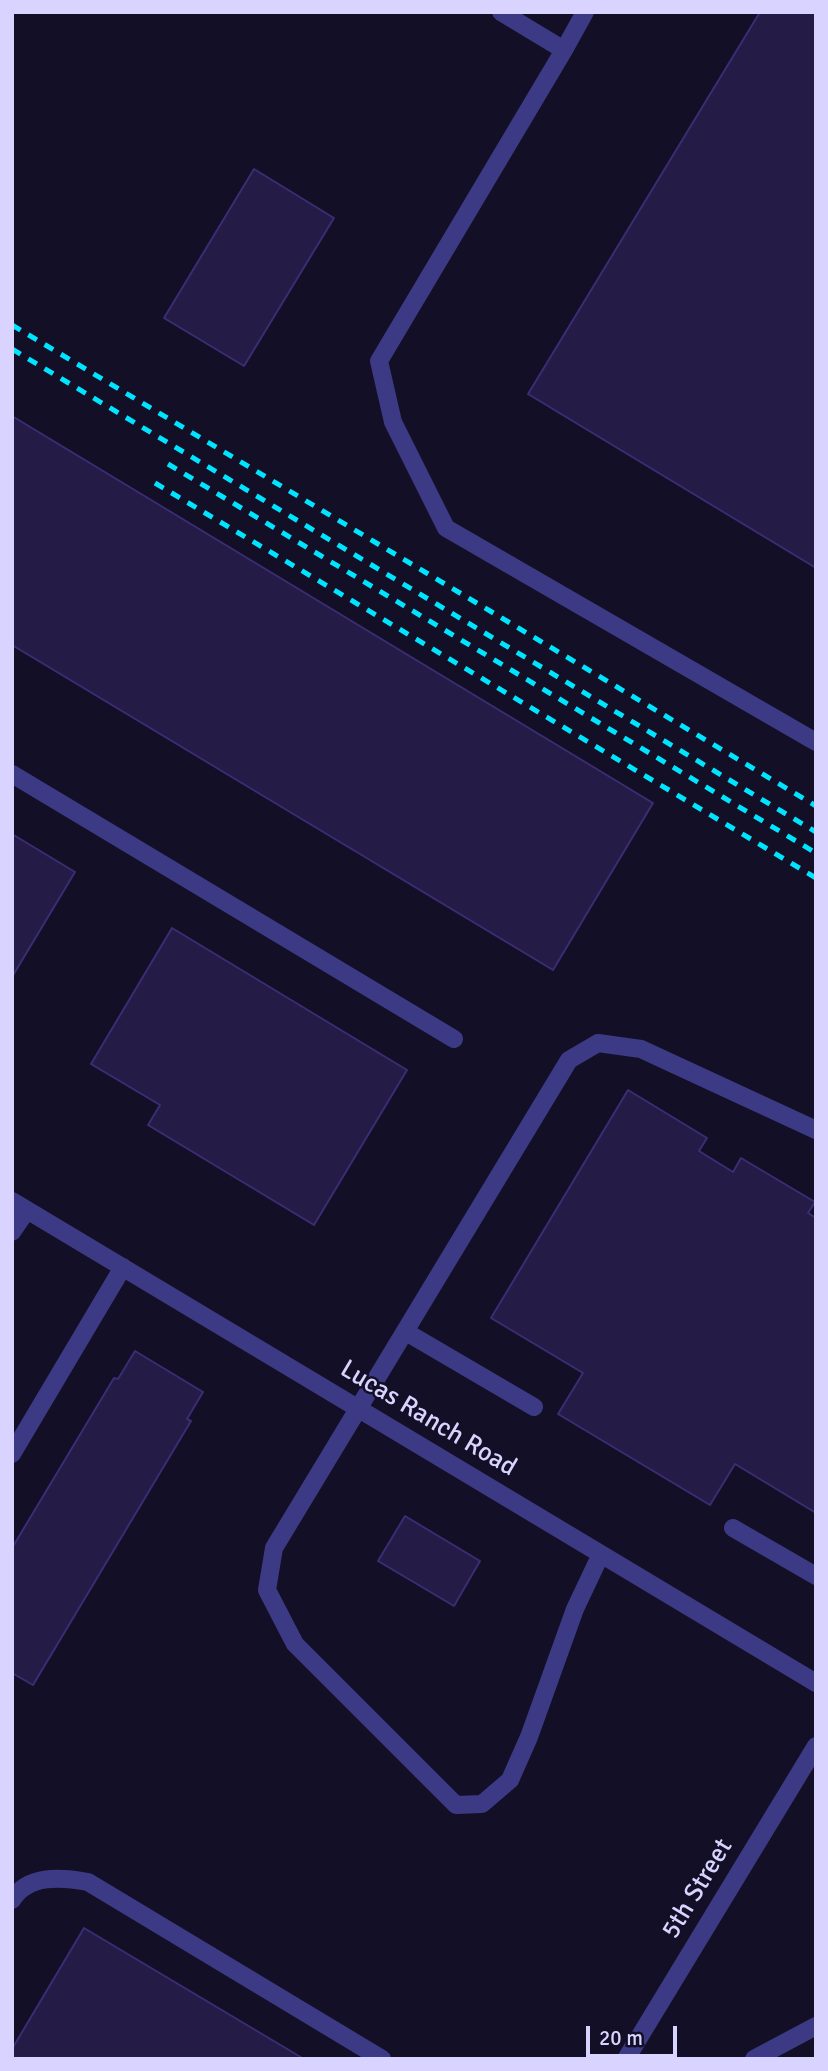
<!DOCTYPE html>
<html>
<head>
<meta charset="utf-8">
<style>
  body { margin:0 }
  #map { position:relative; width:828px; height:2071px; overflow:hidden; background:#130f26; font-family:Signika,sans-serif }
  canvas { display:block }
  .frame { position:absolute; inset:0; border:14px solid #d9d4ff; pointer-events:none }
  .scale { position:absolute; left:586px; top:2026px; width:91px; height:32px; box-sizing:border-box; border:4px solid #d9d4ff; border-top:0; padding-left:9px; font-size:21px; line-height:24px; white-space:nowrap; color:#d9d4ff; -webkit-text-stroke:5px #130f26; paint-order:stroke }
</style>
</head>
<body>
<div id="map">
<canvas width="828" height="2071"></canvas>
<div class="frame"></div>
<div class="scale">20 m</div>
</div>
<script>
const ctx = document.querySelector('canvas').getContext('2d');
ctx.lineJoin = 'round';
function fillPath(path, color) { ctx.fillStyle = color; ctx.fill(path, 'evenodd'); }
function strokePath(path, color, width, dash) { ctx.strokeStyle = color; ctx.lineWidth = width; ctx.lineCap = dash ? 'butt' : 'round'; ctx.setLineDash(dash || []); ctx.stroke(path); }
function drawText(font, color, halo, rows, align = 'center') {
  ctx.font = font + ' Signika,sans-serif'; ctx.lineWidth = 5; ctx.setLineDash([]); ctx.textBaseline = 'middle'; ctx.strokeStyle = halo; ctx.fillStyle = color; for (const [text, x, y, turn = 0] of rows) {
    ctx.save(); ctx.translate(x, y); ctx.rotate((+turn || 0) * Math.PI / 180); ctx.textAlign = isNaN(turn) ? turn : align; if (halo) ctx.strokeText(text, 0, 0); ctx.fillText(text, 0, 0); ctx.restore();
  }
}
const building = new Path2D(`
  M 760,12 L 816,12 L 816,568 L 528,394 Z
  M 254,169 L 334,218 L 244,366 L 164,318 Z
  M 12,416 L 653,803 L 553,970 L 12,645 Z
  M 12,834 L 75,872 L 12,977 Z
  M 172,928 L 407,1070 L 314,1225 L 148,1125 L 160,1105 L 91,1064 Z
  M 628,1090 L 707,1138 L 699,1151 L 733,1172 L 741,1158 L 815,1202 L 808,1213 L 816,1218 L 816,1513 L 735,1464 L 710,1505 L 558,1414 L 583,1373 L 491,1318 Z
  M 135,1351 L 203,1392 L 187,1419 L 191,1421 L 33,1685 L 12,1673 L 12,1548 L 114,1378 L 118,1379 Z
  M 405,1516 L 480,1561 L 454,1606 L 378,1561 Z
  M 84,1928 L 304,2059 L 12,2059 L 12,2049 Z`);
fillPath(building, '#241b47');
strokePath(building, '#3b2d73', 2);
strokePath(new Path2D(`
  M 501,12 L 564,50 L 585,12
  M 564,50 L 379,361 L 393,422 L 446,528 L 816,742
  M 12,774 L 454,1039
  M 12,1201 L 816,1683
  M 12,1232 L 27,1210
  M 406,1332 L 534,1407
  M 12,1454 L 123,1267
  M 733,1528 L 816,1576
  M 601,1554 L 575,1609 L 529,1737 L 510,1780 L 482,1804 L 456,1805 L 295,1644 L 267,1590 L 274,1548 L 569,1060 L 598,1043 L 641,1049 L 816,1130
  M 12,1900 C 28,1874 62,1877 88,1882 L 382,2059
  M 626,2059 L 816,1746
  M 754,2059 L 816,2026`), '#3d3a85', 18);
strokePath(new Path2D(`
  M 12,325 L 816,806
  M 12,349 L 816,832
  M 168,464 L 816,853
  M 155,483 L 816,878`), '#00e5ff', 5, [10, 9]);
drawText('26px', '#d9d4ff', '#130f26', [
  ["Lucas Ranch Road",428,1419,31],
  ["5th Street",698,1889,-59]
]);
</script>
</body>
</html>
